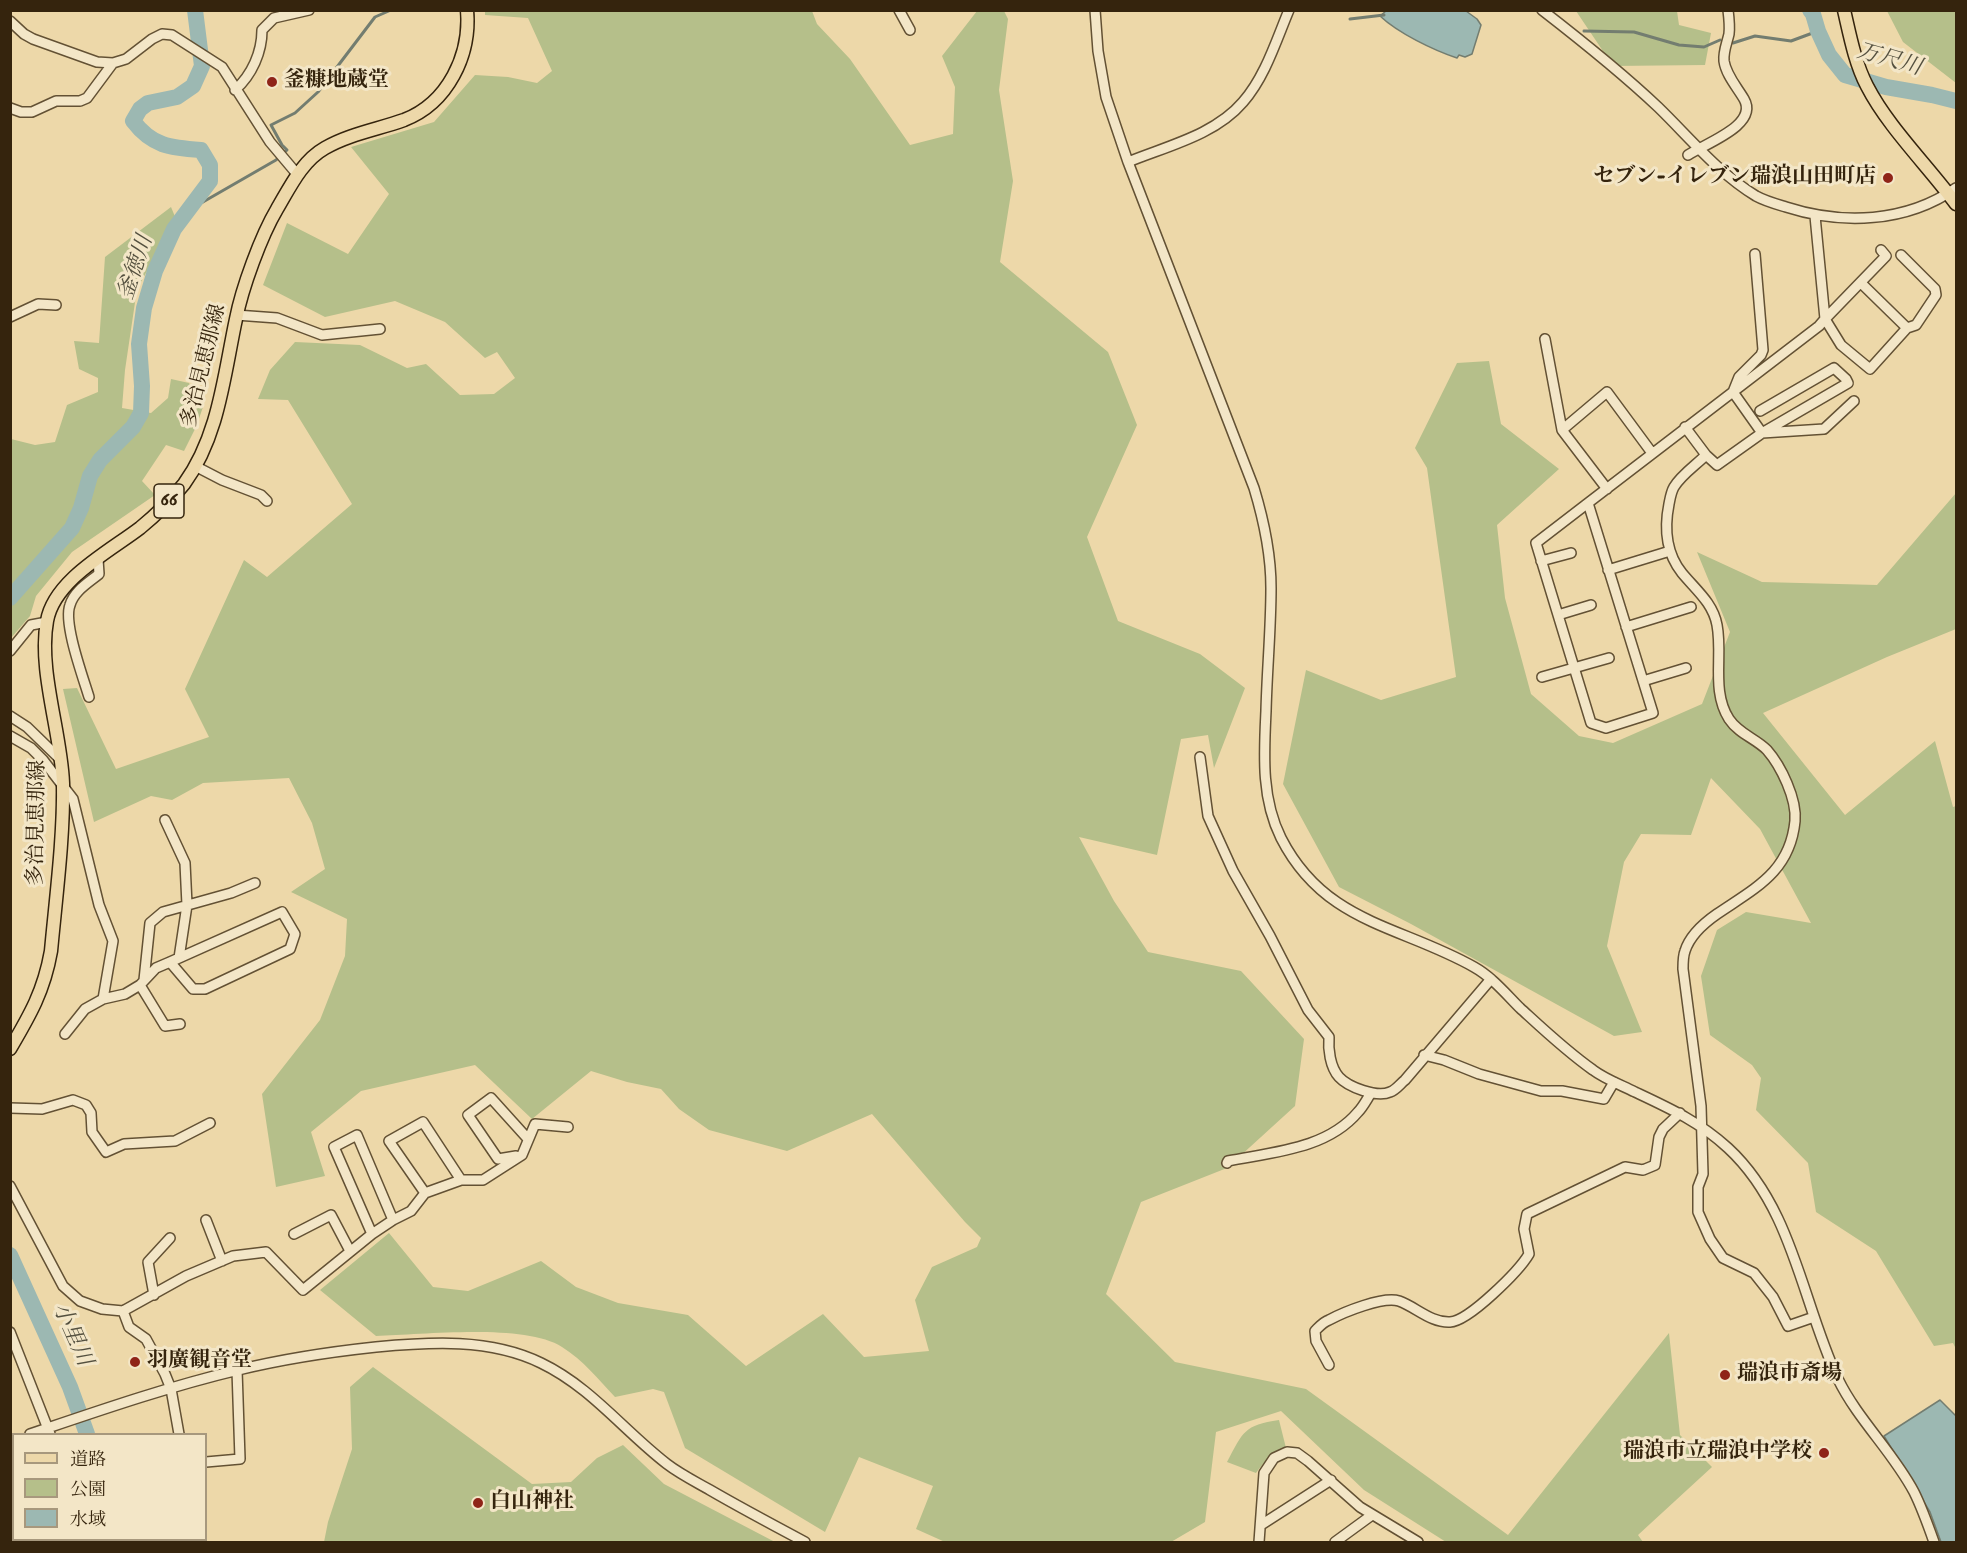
<!DOCTYPE html>
<html>
<head>
<meta charset="utf-8">
<style>
  body { margin:0 }
  #map { position:relative; width:1967px; height:1553px; overflow:hidden; background:#edd8a9; font-family:"IM FELL English","Noto Serif JP",serif }
  canvas { display:block }
  .frame { position:absolute; inset:0; border:12px solid #35240d; pointer-events:none }
  .legend { position:absolute; left:12px; top:1433px; width:195px; height:108px; box-sizing:border-box; background:#f3e6c7; border:2px solid #a7987d; margin:0; padding:8px 10px; list-style:none; font-size:18px; color:#35240d }
  .legend li { display:flex; align-items:center; gap:12px; height:30px }
  .legend b { width:30px; border:2px solid #a7987d }
</style>
</head>
<body>
<div id="map">
<canvas width="1967" height="1553"></canvas>
<div class="frame"></div>
<ul class="legend">
<li><b style="height:8px;background:#edd8a9"></b>道路</li>
<li><b style="height:16px;background:#b5bf8a"></b>公園</li>
<li><b style="height:16px;background:#9cb8b2"></b>水域</li>
</ul>
</div>
<script>
const ctx = document.querySelector('canvas').getContext('2d');
ctx.lineJoin = 'round';
function fillPath(path, color) { ctx.fillStyle = color; ctx.fill(path, 'evenodd'); }
function strokePath(path, color, width, dash) { ctx.strokeStyle = color; ctx.lineWidth = width; ctx.lineCap = dash ? 'butt' : 'round'; ctx.setLineDash(dash || []); ctx.stroke(path); }
function drawText(font, color, halo, rows, align = 'center') {
  ctx.font = font + ' "IM FELL English","Noto Serif JP",serif'; ctx.lineWidth = 6; ctx.setLineDash([]); ctx.textBaseline = 'middle'; ctx.strokeStyle = halo; ctx.fillStyle = color; for (const [text, x, y, turn = 0] of rows) {
    ctx.save(); ctx.translate(x, y); ctx.rotate((+turn || 0) * Math.PI / 180); ctx.textAlign = isNaN(turn) ? turn : align; if (halo) ctx.strokeText(text, 0, 0); ctx.fillText(text, 0, 0); ctx.restore();
  }
}
fillPath(new Path2D(`
  M 485,11 L 812,11 L 817,24 L 850,59 L 910,145 L 953,134 L 955,87 L 942,56 L 977,11 L 1004,11 L 1008,19 L 999,90 L 1013,181 L 1000,262 L 1108,352 L 1137,425 L 1087,537 L 1118,621 L 1200,654 L 1245,688 L 1214,768 L 1208,735 L 1181,739 L 1157,855 L 1079,837 L 1114,901 L 1148,952 L 1241,971 L 1304,1039 L 1295,1106 L 1227,1168 L 1141,1202 L 1106,1294 L 1175,1362 L 1306,1389 L 1508,1535 L 1669,1333 L 1680,1435 L 1712,1467 L 1638,1535 L 1643,1542 L 1446,1542 L 1364,1490 L 1281,1411 L 1216,1432 L 1205,1522 L 1171,1542 L 945,1542 L 916,1529 L 933,1486 L 859,1457 L 825,1532 L 685,1448 L 664,1392 L 653,1389 L 615,1397 C 598,1379 583,1360 562,1347 C 524,1323 422,1335 376,1336 L 320,1290 L 389,1233 L 433,1287 L 468,1291 L 541,1261 L 576,1287 L 618,1303 L 688,1315 L 746,1366 L 823,1314 L 864,1357 L 929,1351 L 915,1300 L 932,1267 L 977,1247 L 981,1238 L 965,1222 L 872,1114 L 787,1151 L 709,1130 L 679,1109 L 661,1089 L 627,1082 L 591,1071 L 532,1119 L 475,1065 L 361,1091 L 311,1132 L 325,1176 L 276,1187 L 262,1094 L 320,1020 L 345,956 L 347,919 L 291,892 L 325,869 L 312,823 L 289,778 L 203,783 L 172,800 L 151,796 L 94,822 L 63,689 L 77,688 L 116,769 L 209,737 L 185,689 L 244,560 L 267,577 L 352,504 L 288,400 L 258,399 L 270,370 L 295,342 L 360,345 L 407,368 L 426,364 L 460,395 L 494,394 L 515,378 L 497,352 L 485,358 L 445,322 L 395,301 L 325,317 L 263,285 L 287,223 L 348,254 L 389,194 L 351,147 L 434,122 L 475,75 L 508,77 L 537,83 L 552,71 L 528,18 L 485,15 Z
  M 1576,11 L 1677,11 L 1679,25 L 1711,33 L 1705,65 L 1613,66 Z
  M 1887,11 L 1956,11 L 1956,83 L 1903,42 Z
  M 171,207 L 176,219 L 137,289 L 125,370 L 122,408 L 151,413 L 168,398 L 171,379 L 189,383 L 203,407 L 196,427 L 184,451 L 166,445 L 142,481 L 155,495 L 72,552 L 36,596 L 30,616 L 11,638 L 11,439 L 35,445 L 55,442 L 67,405 L 98,392 L 98,378 L 79,369 L 74,341 L 99,343 L 105,257 Z
  M 1489,361 L 1501,424 L 1559,469 L 1497,525 L 1505,598 L 1531,694 L 1579,736 L 1613,743 L 1702,704 L 1730,632 L 1697,552 L 1762,582 L 1877,585 L 1956,493 L 1956,629 L 1887,657 L 1763,713 L 1845,815 L 1935,741 L 1953,807 L 1956,806 L 1956,1349 L 1953,1343 L 1934,1346 L 1876,1251 L 1816,1212 L 1808,1163 L 1756,1110 L 1761,1078 L 1752,1065 L 1710,1035 L 1701,976 L 1717,930 L 1746,912 L 1811,923 L 1760,829 L 1711,778 L 1691,835 L 1641,834 L 1624,862 L 1607,946 L 1642,1032 L 1614,1036 L 1411,924 L 1339,887 L 1283,784 L 1306,670 L 1381,700 L 1456,677 L 1427,468 L 1415,448 L 1457,363 Z
  M 373,1367 L 532,1484 L 571,1482 L 597,1458 L 623,1445 L 664,1484 L 775,1542 L 324,1542 L 328,1522 L 352,1449 L 350,1387 Z
  M 1279,1420 L 1287,1452 C 1272,1455 1265,1460 1256,1473 L 1227,1462 C 1243,1432 1244,1425 1279,1420 Z`), '#b5bf8a');
const water = new Path2D(`
  M 1386,11 L 1466,11 L 1477,19 L 1481,25 L 1472,54 L 1465,57 L 1459,55 L 1457,58 C 1433,50 1398,33 1380,16 Z
  M 1940,1400 L 1956,1416 L 1956,1542 L 1941,1542 L 1930,1512 L 1884,1436 Z`);
fillPath(water, '#9cb8b2');
strokePath(water, '#737d70', 1.5);
strokePath(new Path2D(`
  M 1350,19 L 1384,15
  M 1584,31 L 1634,32 L 1679,45 L 1704,47 L 1720,40
  M 1733,43 L 1755,36 L 1791,41 L 1818,31
  M 189,210 L 276,160 L 287,150 L 282,145 L 271,125 L 295,113 L 318,92 L 375,17 L 391,10`), '#737d70', 3);
strokePath(new Path2D(`
  M 1810,10 L 1813,14 L 1818,31 L 1829,55 L 1845,75 L 1886,87 L 1932,95 L 1956,101
  M 10,598 L 72,528 L 81,508 L 90,476 L 100,460 L 133,427 L 141,413 L 142,386 L 139,344 L 144,308 L 155,271 L 174,229 L 210,181 L 210,165 L 201,150 C 170,148 152,146 133,121 L 140,109 L 148,103 L 177,97 L 193,86 L 202,66 L 195,10
  M 10,1255 L 70,1387 L 87,1434
  M 98,1542 L 99,1540`), '#9cb8b2', 16);
const minor = new Path2D(`
  M 899,10 L 910,30
  M 1095,10 L 1098,51 L 1106,97 L 1128,162 L 1254,488 C 1264,521 1271,554 1271,588 C 1271,629 1267,670 1266,711 C 1264,754 1261,798 1281,838 C 1325,924 1400,925 1474,967 C 1492,977 1506,994 1520,1008 C 1544,1030 1566,1051 1593,1070 C 1605,1079 1621,1085 1635,1092 C 1669,1108 1700,1122 1728,1148 C 1793,1208 1802,1302 1838,1379 C 1858,1420 1893,1452 1914,1492 C 1922,1508 1928,1525 1934,1542
  M 1542,10 C 1582,41 1621,72 1658,107 C 1689,137 1718,173 1756,196 C 1765,201 1776,204 1786,207 C 1842,225 1906,223 1956,188
  M 10,21 L 24,34 L 33,39 L 97,62 L 113,63 L 126,59 L 152,39 L 162,34 L 172,35 L 222,67 L 270,142 L 297,174
  M 235,90 C 252,75 262,52 262,30 L 274,18 L 309,10
  M 10,108 L 21,112 L 32,112 L 56,101 L 80,101 L 87,98 L 113,63
  M 1688,155 C 1706,143 1759,125 1744,99 C 1737,87 1726,75 1724,61 C 1723,52 1727,43 1729,34 C 1730,26 1729,18 1728,10
  M 1128,162 C 1167,146 1215,135 1243,102 C 1265,77 1276,41 1289,10
  M 1881,250 L 1886,256 L 1825,319 L 1841,345 L 1870,369 L 1907,328 L 1916,325 L 1936,295 L 1935,289 L 1901,255
  M 1755,254 L 1763,350 L 1761,355 L 1739,377 L 1733,392 L 1762,433 L 1824,429 L 1854,401
  M 1861,283 L 1907,328
  M 236,315 L 277,318 L 322,335 L 380,329
  M 10,317 L 38,304 L 56,305
  M 1545,339 L 1562,430 L 1607,489
  M 1685,427 L 1706,455 C 1696,465 1681,475 1674,487 C 1671,492 1670,499 1669,504 C 1664,529 1666,553 1682,573 C 1696,590 1713,603 1717,625 C 1723,656 1711,691 1729,719 C 1739,734 1755,738 1767,750 C 1781,766 1797,799 1795,821 C 1790,872 1755,888 1717,914 C 1704,923 1690,935 1685,951 C 1683,956 1683,964 1683,969 L 1701,1106 L 1703,1174 L 1698,1187 L 1698,1212 L 1710,1239 L 1723,1258 L 1754,1273 L 1773,1297 L 1788,1326 L 1814,1317
  M 1562,430 L 1607,392 L 1652,453
  M 1706,455 L 1717,465 L 1762,433 L 1848,383 L 1846,379 L 1834,368 L 1760,411
  M 195,466 L 222,480 L 261,495 L 267,501
  M 1588,503 L 1536,543 L 1591,723 L 1606,728 L 1653,713 L 1588,503 L 1819,326 L 1825,319 L 1815,216
  M 1541,561 L 1571,553
  M 1608,570 L 1670,551
  M 1558,615 L 1591,605
  M 1626,627 L 1691,607
  M 10,651 L 31,625 L 47,622
  M 1542,677 L 1609,658
  M 1643,681 L 1686,668
  M 89,697 C 83,677 63,623 70,605 C 74,591 88,583 99,574 L 98,559
  M 10,716 L 27,727 L 60,759
  M 10,736 L 31,748 L 43,760 L 73,799 L 99,905 L 113,941 L 103,999 L 125,994 L 140,985 L 156,968 L 170,962 L 282,912 L 295,934 L 290,949 L 205,989 L 193,989 L 170,962
  M 1200,757 L 1208,816 L 1233,871 L 1270,936 L 1308,1010 L 1329,1037 C 1328,1049 1330,1067 1339,1077 C 1348,1087 1377,1098 1390,1092 C 1396,1090 1400,1084 1405,1080 L 1491,979
  M 165,820 L 185,863 L 187,905 L 179,958
  M 144,980 L 150,923 L 163,912 L 231,893 L 255,883
  M 140,985 L 165,1026 L 180,1024
  M 65,1034 L 85,1009 L 103,999
  M 1424,1055 L 1444,1060 L 1479,1074 L 1541,1091 L 1562,1091 L 1604,1099 L 1614,1082
  M 10,1108 L 42,1109 L 73,1100 L 86,1105 L 91,1113 L 92,1132 L 106,1152 L 124,1144 L 175,1141 L 210,1123
  M 516,1156 L 498,1159 L 468,1115 L 491,1098 L 528,1139
  M 1227,1163 L 1228,1161 C 1273,1152 1327,1149 1358,1112 C 1363,1107 1367,1099 1371,1093
  M 10,1186 L 63,1286 L 80,1301 L 102,1309 L 123,1311 L 186,1276 L 233,1256 L 266,1252 L 303,1290 L 372,1234 L 393,1220 L 411,1211 L 425,1193 L 461,1180 L 483,1180 L 522,1155 L 535,1124 L 568,1127
  M 425,1193 L 389,1141 L 423,1122 L 461,1180
  M 206,1220 L 222,1261
  M 294,1234 L 331,1215 L 350,1251
  M 372,1234 L 334,1147 L 357,1135 L 393,1220
  M 154,1295 L 148,1262 L 170,1238
  M 123,1311 L 129,1327 L 146,1339 L 165,1374 L 171,1389 L 179,1434
  M 10,1332 L 50,1434
  M 1329,1365 L 1316,1341 L 1315,1331 C 1319,1327 1323,1322 1329,1320 C 1344,1312 1383,1296 1399,1301 C 1416,1307 1431,1323 1450,1322 C 1469,1321 1519,1271 1529,1254 L 1524,1229 L 1527,1214 L 1625,1167 L 1643,1170 L 1655,1165 L 1659,1137 L 1663,1129 L 1680,1113
  M 30,1434 C 98,1411 167,1387 238,1370 C 283,1359 329,1352 376,1347 C 430,1342 490,1338 541,1363 C 591,1387 624,1431 667,1464 C 680,1474 696,1482 710,1490 C 741,1508 773,1525 805,1542
  M 10,1441 L 14,1440
  M 206,1462 L 240,1459 L 237,1370
  M 1261,1525 L 1331,1480
  M 69,1542 L 69,1540
  M 184,1542 L 184,1540
  M 1259,1542 L 1264,1473 L 1274,1458 L 1287,1452 L 1297,1453 L 1308,1461 L 1360,1507 L 1418,1542
  M 1335,1542 L 1372,1515`);
const major = new Path2D(`
  M 1844,10 C 1850,36 1855,63 1867,86 C 1888,127 1928,166 1956,204
  M 10,1049 C 30,1015 44,991 51,951 C 56,897 64,836 63,783 C 61,732 38,670 47,621 C 54,580 110,551 140,528 C 156,515 171,500 184,484 C 219,436 224,375 236,319 C 242,288 261,236 277,209 C 290,187 302,161 325,148 C 349,134 379,129 404,120 C 448,103 471,55 467,10`);
strokePath(minor, '#635134', 12);
strokePath(major, '#35240d', 15);
strokePath(minor, '#f3e6c7', 9);
strokePath(major, '#edd8a9', 12);
for (const [x, y, r, color] of [
  [272,82,6,"#8f2418"],
  [1888,178,6,"#8f2418"],
  [135,1362,6,"#8f2418"],
  [1725,1375,6,"#8f2418"],
  [1824,1453,6,"#8f2418"],
  [478,1503,6,"#8f2418"]
]) { const dot = new Path2D(); dot.arc(x, y, r, 0, 2 * Math.PI); ctx.fillStyle = color; ctx.fill(dot); strokePath(dot, '#f3e6c7', 2); }
for (const [x, y, w] of [
  [169,501,30]
]) { const box = new Path2D(); box.roundRect(x - w / 2, y - 17, w, 34, 4.5); ctx.fillStyle = '#f3e6c7'; ctx.fill(box); strokePath(box, '#35240d', 1.5); }
drawText('bold 20px', '#35240d', null, [
  ["66",169,501]
]);
drawText('bold 21px', '#35240d', '#f3e6c7', [
  ["釜糠地蔵堂",284,82],
  ["セブン-イレブン瑞浪山田町店",1876,178,"right"],
  ["羽廣観音堂",147,1362],
  ["瑞浪市斎場",1737,1375],
  ["瑞浪市立瑞浪中学校",1812,1453,"right"],
  ["白山神社",490,1503]
], 'left');
drawText('21px', '#35240d', '#f3e6c7', [
  ["多治見恵那線",205,366,-76],
  ["多治見恵那線",38,823,-89]
]);
drawText('italic 22px', '#54503f', '#f3e6c7', [
  ["万尺川",1889,61,16],
  ["釜徳川",137,268,-72],
  ["小里川",71,1335,66]
]);
</script>
</body>
</html>
